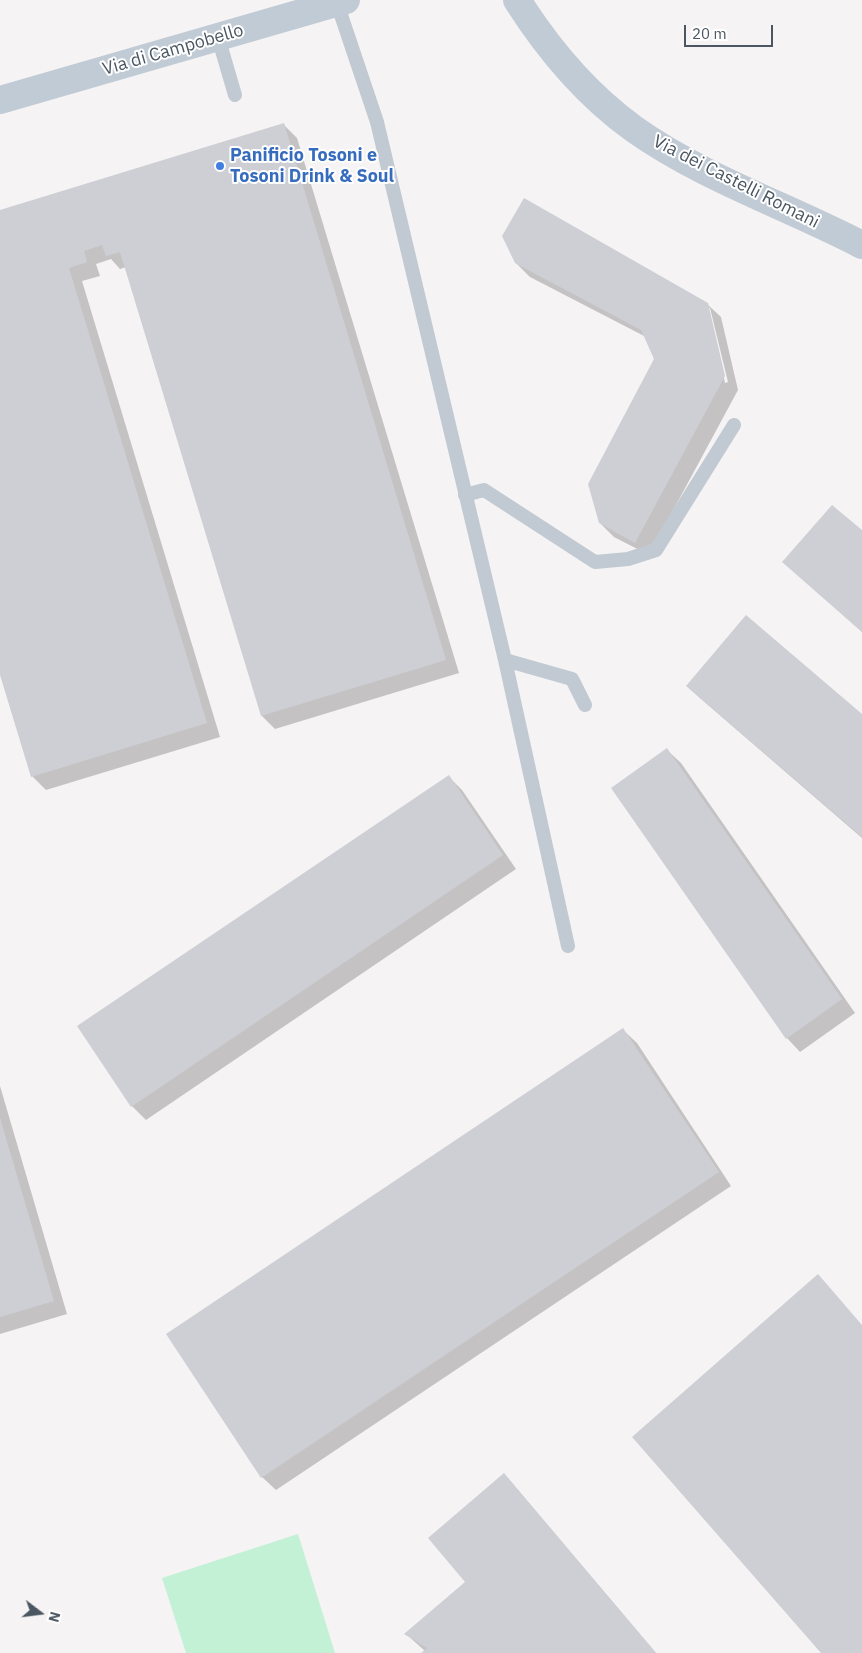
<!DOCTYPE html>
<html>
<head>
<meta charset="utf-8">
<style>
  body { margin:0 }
  #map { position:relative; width:862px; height:1653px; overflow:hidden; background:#f5f3f3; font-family:"IBM Plex Sans",sans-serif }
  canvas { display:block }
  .north { position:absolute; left:15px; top:1588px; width:50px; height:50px; -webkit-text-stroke:4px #fff; paint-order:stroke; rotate:105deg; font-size:14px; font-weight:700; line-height:20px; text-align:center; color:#4a5661 }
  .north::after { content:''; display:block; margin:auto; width:18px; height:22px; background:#4a5661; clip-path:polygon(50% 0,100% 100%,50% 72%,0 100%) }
  .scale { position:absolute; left:684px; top:25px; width:89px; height:22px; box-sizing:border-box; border:2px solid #4a5661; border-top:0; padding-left:6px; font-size:15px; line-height:18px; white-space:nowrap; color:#4a5661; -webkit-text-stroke:4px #fff; paint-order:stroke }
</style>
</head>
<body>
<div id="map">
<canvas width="862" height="1653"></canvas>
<div class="north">N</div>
<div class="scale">20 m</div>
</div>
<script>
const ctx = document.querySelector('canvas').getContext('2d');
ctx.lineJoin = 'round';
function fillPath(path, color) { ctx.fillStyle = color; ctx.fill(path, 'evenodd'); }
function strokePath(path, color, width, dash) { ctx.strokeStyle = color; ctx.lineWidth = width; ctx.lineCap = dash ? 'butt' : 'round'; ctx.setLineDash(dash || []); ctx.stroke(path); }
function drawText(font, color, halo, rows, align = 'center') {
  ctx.font = font + ' "IBM Plex Sans",sans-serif'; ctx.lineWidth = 4; ctx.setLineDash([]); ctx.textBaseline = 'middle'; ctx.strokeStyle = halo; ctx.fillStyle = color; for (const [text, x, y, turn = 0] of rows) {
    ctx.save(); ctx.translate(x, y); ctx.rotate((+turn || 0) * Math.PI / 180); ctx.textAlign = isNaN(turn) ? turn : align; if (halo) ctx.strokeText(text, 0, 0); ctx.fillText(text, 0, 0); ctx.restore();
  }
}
fillPath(new Path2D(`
  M 298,1534 L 335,1653 L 186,1653 L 162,1578 Z`), '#c3f1d5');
fillPath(new Path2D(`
  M 283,124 L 297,138 L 459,673 L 275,729 L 262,716 L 126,267 L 120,269 L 111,259 L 96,264 L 100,276 L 82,281 L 220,737 L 46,790 L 32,776 L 0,670 L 0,211 Z
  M 516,263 L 707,304 L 721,317 L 738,390 L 649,555 L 614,537 L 600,523 L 655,360 L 646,337 L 530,277 ZM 708,308 L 710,308 L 728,382 L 725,383 Z
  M 862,532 L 862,632 L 784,562 Z
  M 687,686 L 862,716 L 862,838 L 701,699 Z
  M 667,750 L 681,763 L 855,1013 L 800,1052 L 787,1038 L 613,788 Z
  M 448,776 L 462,790 L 516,869 L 146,1120 L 132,1106 Z
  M 623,1030 L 637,1043 L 731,1186 L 276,1490 L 262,1477 Z
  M 0,1086 L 67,1314 L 0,1334 Z
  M 517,1489 L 656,1653 L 423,1653 L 425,1651 L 406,1634 L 467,1582 Z`), '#0003');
fillPath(new Path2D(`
  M 284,123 L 446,660 L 261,716 L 120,252 L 106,256 L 102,245 L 84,251 L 87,262 L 69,268 L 207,723 L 31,777 L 0,675 L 0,210 Z
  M 524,198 L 708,303 L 725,376 L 635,543 L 599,523 L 588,484 L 654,359 L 641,330 L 515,263 L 502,236 Z
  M 832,505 L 862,530 L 862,632 L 782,562 Z
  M 746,615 L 862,714 L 862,837 L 686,686 Z
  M 667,748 L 842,999 L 786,1039 L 611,788 Z
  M 449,775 L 503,855 L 131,1107 L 77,1026 Z
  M 623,1028 L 719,1172 L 261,1478 L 166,1334 Z
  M 0,1118 L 54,1301 L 0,1317 Z
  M 818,1274 L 862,1325 L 862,1653 L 821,1653 L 632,1437 Z
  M 504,1473 L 656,1653 L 421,1653 L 427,1648 L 404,1634 L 465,1582 L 428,1538 Z`), '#cdcfd5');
strokePath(new Path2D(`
  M 337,3 L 377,122 L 505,660 L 568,946
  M 218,37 L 235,95
  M 465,495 L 484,490 L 595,562 L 628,559 L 656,550 L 734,425
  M 505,660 L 572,679 L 585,705`), '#c1cad2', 14);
strokePath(new Path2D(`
  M 517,0 C 548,49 587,95 634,129 C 703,178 787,206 862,245
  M 0,100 L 346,0`), '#c1cbd6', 28);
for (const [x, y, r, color] of [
  [220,166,5,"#3f7fe0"]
]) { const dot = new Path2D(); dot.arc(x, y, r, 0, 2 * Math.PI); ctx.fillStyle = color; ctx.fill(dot); strokePath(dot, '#fff', 2); }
drawText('18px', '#4a5661', '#fff', [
  ["Via di Campobello",173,50,-16],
  ["Via dei Castelli Romani",736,182,27]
]);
drawText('bold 18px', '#366cbe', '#fff', [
  ["Panificio Tosoni e",230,156],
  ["Tosoni Drink & Soul",230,177]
], 'left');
</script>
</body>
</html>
